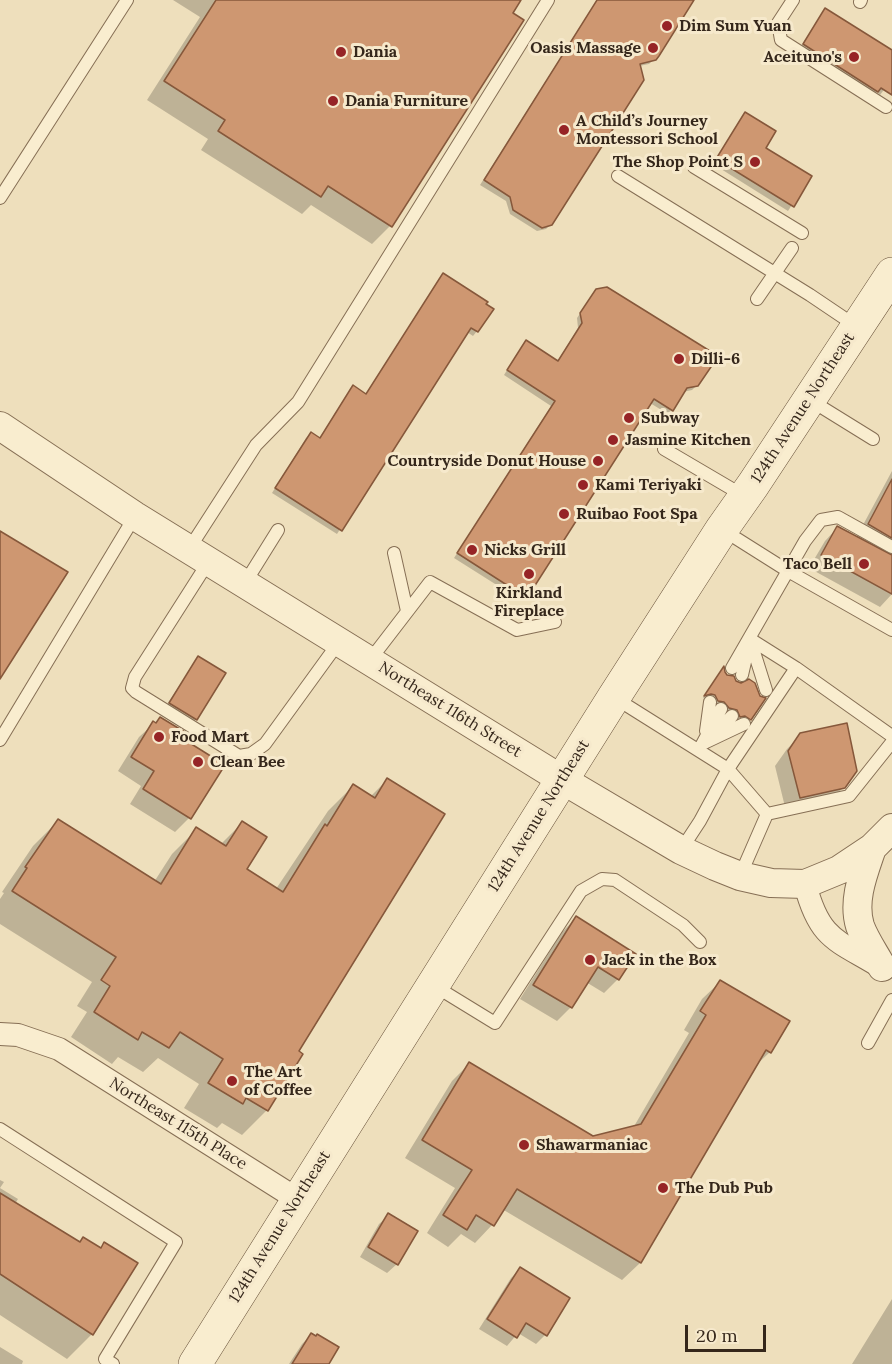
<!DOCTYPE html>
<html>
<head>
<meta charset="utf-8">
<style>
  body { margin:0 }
  #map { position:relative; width:892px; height:1364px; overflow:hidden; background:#eedfbc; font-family:Lora,serif }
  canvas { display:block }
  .scale { position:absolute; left:685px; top:1325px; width:81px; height:27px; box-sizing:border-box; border:3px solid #35271b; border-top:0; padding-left:8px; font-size:18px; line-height:21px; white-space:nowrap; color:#35271b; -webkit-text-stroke:4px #f6e9cc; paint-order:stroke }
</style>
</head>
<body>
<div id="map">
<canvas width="892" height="1364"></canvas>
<div class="scale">20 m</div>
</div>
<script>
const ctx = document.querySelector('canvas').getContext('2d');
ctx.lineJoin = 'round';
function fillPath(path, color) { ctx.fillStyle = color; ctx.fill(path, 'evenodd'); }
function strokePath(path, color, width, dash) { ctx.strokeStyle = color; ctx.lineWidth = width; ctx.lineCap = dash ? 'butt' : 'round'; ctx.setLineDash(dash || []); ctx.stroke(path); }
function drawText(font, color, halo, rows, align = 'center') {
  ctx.font = font + ' Lora,serif'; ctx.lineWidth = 6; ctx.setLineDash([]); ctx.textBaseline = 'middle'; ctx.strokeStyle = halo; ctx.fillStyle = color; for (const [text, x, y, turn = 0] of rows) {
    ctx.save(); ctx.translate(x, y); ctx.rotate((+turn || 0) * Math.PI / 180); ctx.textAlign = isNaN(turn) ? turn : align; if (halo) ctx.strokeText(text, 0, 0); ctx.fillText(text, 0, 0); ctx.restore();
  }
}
fillPath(new Path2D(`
  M 173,0 L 519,0 L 390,226 L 372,244 L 311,205 L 302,214 L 201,150 L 208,139 L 147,100 L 200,17 Z
  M 597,0 L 692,0 L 654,59 L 649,64 L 639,66 L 551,224 L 546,229 L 537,231 L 510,214 L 506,201 L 480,185 Z
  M 825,10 L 892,52 L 892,79 L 880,95 L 877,92 L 873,96 L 799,49 Z
  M 745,114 L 764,148 L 810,177 L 788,211 L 713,164 Z
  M 439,279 L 477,331 L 473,336 L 467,332 L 337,534 L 272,493 L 306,438 L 311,434 L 319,439 L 349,391 L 353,387 L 365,395 Z
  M 596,290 L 697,385 L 692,390 L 683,392 L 668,414 L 650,403 L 522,601 L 454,558 L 551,406 L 504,375 L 522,346 L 557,362 L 578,328 L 577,318 Z
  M 892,471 L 892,594 L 880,607 L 809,568 L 825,541 L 837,528 L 856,538 Z
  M 198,658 L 196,719 L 192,724 L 165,707 Z
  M 720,672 L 750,719 L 746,723 L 740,720 L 736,720 L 733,714 L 725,712 L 720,705 L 714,705 L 710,699 L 703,698 Z
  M 160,718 L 183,741 L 222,765 L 189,818 L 175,832 L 130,804 L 141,786 L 118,771 L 139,737 Z
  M 801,735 L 844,787 L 829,801 L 786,811 L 775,766 L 787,749 Z
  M 387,780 L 297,1052 L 301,1054 L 267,1110 L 242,1135 L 222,1123 L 217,1128 L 184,1108 L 199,1084 L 158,1058 L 143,1072 L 118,1057 L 112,1064 L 71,1037 L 87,1012 L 77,1006 L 92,982 L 0,924 L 0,899 L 4,893 L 2,892 L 33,846 L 58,821 L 154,882 L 172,854 L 197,829 L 220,845 L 242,823 L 245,870 L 276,889 L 328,811 L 353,786 L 370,797 Z
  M 576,918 L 618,979 L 604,993 L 586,982 L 571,1007 L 557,1021 L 520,999 L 562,932 Z
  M 720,982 L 788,1022 L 770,1052 L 753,1068 L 640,1263 L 622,1280 L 502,1209 L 492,1225 L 475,1243 L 461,1234 L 448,1247 L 427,1233 L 455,1188 L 405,1158 L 452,1081 L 469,1064 L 593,1138 L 633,1128 L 689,1033 L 684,1030 L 702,999 Z
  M 0,1180 L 4,1182 L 0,1188 L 18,1199 L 15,1204 L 79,1243 L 100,1249 L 105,1244 L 92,1334 L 67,1359 L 0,1315 Z
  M 389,1215 L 397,1264 L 387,1273 L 360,1257 L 379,1224 Z
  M 520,1269 L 545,1335 L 536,1344 L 518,1333 L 507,1346 L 479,1329 L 511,1278 Z
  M 892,1299 L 892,1364 L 852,1364 Z
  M 311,1335 L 327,1364 L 289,1364 L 302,1344 Z
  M 0,1347 L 23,1361 L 22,1364 L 0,1364 Z`), '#0003');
const building = new Path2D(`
  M 216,0 L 521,0 L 513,13 L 524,20 L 392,227 L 328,186 L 321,197 L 218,131 L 225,120 L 164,81 Z
  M 597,0 L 694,0 L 659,56 L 656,60 L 640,64 L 644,80 L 552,225 L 542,228 L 513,210 L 510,197 L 484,180 Z
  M 825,8 L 892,50 L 892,95 L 881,88 L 878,92 L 803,44 Z
  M 745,112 L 776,131 L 766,148 L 812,176 L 794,207 L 716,159 Z
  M 443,273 L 488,302 L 486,304 L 494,309 L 478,332 L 471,328 L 342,531 L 275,488 L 311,432 L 320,438 L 353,385 L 366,394 Z
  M 607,287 L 710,351 L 713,364 L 698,386 L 687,388 L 673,411 L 654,399 L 527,598 L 457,553 L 555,401 L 507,370 L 526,340 L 558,361 L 582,323 L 580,313 L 596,289 Z
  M 892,479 L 892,538 L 868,524 Z
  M 837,526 L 892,555 L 892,594 L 821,555 Z
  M 0,531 L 68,572 L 0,679 Z
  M 198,656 L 226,673 L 197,720 L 169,703 Z
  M 724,666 L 725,672 L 727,675 L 734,676 L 736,681 L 741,683 L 749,679 L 755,683 L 760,696 L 766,698 L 751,720 L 745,716 L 740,717 L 737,710 L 729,708 L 724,702 L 718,701 L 715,695 L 711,694 L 704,696 Z
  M 160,717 L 188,734 L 185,740 L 225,765 L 191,819 L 143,789 L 154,771 L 131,757 L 153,721 L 156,723 Z
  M 847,723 L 857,771 L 845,788 L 800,798 L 788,751 L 800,733 Z
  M 387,778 L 445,814 L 299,1051 L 303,1054 L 268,1111 L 246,1098 L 243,1104 L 208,1083 L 223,1059 L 180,1032 L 169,1048 L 142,1032 L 138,1040 L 94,1012 L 110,986 L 101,980 L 116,957 L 12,891 L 27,868 L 25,867 L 58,819 L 161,884 L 196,827 L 226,846 L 242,821 L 267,837 L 247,869 L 283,892 L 325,824 L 327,826 L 353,784 L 375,798 Z
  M 576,916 L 636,954 L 619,980 L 598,967 L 572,1008 L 533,985 Z
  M 720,980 L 790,1021 L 771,1053 L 766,1050 L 641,1263 L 517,1189 L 494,1226 L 476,1215 L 467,1230 L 443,1215 L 472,1170 L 422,1140 L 469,1062 L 593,1136 L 641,1124 L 706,1015 L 700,1011 Z
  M 0,1193 L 80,1242 L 83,1237 L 101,1248 L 104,1242 L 138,1263 L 93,1335 L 0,1274 Z
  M 388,1213 L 418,1231 L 398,1265 L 368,1247 Z
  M 520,1267 L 570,1298 L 547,1336 L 526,1323 L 517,1338 L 487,1319 Z
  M 311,1333 L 316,1336 L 317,1334 L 339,1347 L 329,1364 L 292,1364 Z`);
fillPath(building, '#ce9771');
strokePath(building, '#86583b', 1.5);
const service = new Path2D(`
  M 793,0 L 778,23 L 781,40 L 886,107
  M 860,2 L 861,0
  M 694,167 L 802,233
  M 618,176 L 810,295 L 856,326
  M 0,198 L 127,0
  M 757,299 L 792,248
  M 810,400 L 873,439
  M 664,449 L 744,496
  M 723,530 L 788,571 L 892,630
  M 189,549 L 256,445 L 298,402 L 548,0
  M 394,553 L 407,611
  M 209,561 L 135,677 L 132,688 L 136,692 L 239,756 L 251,754 L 265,744 L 339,642
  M 245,583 L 278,530
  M 750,639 L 796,668 L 892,736
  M 750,639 L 766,690
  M 370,660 L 430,582 L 517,630 L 555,622
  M 732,668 L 805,541 L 821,520 L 838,517 L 892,547
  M 742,675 L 748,649
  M 615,698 L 728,769 L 700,821 L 681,850
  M 706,731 L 710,702
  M 714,734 L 732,716
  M 0,740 L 135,516
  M 704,743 L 744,724
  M 699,750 L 721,709
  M 767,814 L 849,796 L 892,742
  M 740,876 L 767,814 L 728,769 L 796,668
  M 433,985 L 495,1023 L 581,891 L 602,879 L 615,880 L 683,925 L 700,942
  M 868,1043 L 892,1000
  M 0,1129 L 176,1242 L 105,1359 L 113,1364`);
const minor = new Path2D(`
  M 805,884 C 820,942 838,940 884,969
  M 0,1034 L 18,1035 L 59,1049 L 297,1199`);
const tertiary = new Path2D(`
  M 0,426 L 135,516 L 561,779 L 681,850 L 715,866 L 740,876 L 771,883 L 805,884 L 839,870 L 872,848 L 892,828
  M 872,848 C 864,872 852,900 860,926 C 865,940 875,954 882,967`);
const secondary = new Path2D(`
  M 195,1364 L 614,697 L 722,529 L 753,485 L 892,274`);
strokePath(service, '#866f55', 14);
strokePath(minor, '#866f55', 24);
strokePath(tertiary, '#866f55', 30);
strokePath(secondary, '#675039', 34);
strokePath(service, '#f9edcf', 12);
strokePath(minor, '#f9edcf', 22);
strokePath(tertiary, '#f9edcf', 28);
strokePath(secondary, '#f9edcf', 33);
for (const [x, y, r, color] of [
  [667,26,6,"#962426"],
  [653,48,6,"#962426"],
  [341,52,6,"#962426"],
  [854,57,6,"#962426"],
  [333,101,6,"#962426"],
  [564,130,6,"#962426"],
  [755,162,6,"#962426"],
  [679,359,6,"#962426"],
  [629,418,6,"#962426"],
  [613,440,6,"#962426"],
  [598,461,6,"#962426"],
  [583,485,6,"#962426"],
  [564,514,6,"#962426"],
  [472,550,6,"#962426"],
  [864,564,6,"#962426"],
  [529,574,6,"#962426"],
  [159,737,6,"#962426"],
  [198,762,6,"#962426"],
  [590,960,6,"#962426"],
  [232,1081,6,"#962426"],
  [524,1145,6,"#962426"],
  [663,1188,6,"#962426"]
]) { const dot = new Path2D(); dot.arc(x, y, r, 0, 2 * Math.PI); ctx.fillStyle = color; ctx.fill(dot); strokePath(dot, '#f6e9cc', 2); }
drawText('bold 16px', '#35271b', '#f6e9cc', [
  ["Dim Sum Yuan",679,26],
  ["Oasis Massage",641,48,"right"],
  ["Dania",353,52],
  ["Aceituno's",842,57,"right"],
  ["Dania Furniture",345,101],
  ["A Child’s Journey",576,121],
  ["Montessori School",576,139],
  ["The Shop Point S",743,162,"right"],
  ["Dilli-6",691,359],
  ["Subway",641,418],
  ["Jasmine Kitchen",625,440],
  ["Countryside Donut House",586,461,"right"],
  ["Kami Teriyaki",595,485],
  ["Ruibao Foot Spa",576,514],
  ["Nicks Grill",484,550],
  ["Taco Bell",852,564,"right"],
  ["Kirkland",529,593,"center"],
  ["Fireplace",529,611,"center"],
  ["Food Mart",171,737],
  ["Clean Bee",210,762],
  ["Jack in the Box",602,960],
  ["The Art",244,1072],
  ["of Coffee",244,1090],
  ["Shawarmaniac",536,1145],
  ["The Dub Pub",675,1188]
], 'left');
drawText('16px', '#35271b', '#f6e9cc', [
  ["124th Avenue Northeast",803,408,-57],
  ["Northeast 116th Street",450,710,32],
  ["124th Avenue Northeast",539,816,-58],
  ["Northeast 115th Place",178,1124,32],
  ["124th Avenue Northeast",280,1227,-58]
]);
</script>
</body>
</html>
